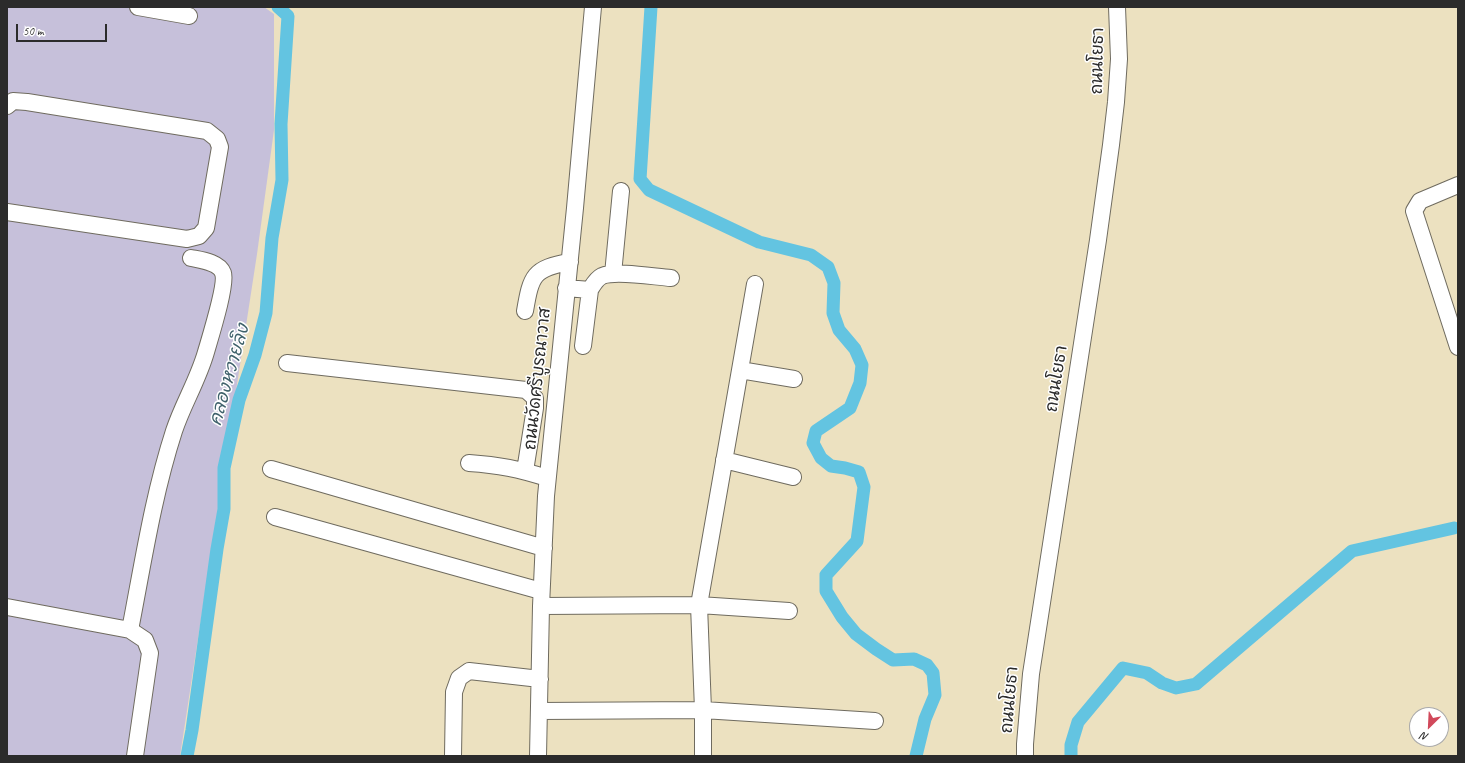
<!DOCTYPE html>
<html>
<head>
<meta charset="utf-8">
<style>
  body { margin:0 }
  #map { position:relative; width:1465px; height:763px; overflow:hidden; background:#ece1c0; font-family:Caveat,sans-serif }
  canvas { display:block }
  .frame { position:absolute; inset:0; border:8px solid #2b2b2b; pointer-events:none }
  .north { position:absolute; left:1409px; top:707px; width:40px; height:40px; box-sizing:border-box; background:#fff; border:1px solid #aaa; border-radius:50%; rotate:204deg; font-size:11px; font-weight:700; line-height:16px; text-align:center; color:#2b2b2b }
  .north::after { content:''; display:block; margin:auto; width:14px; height:18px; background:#d1495b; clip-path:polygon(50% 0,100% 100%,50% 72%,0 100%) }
  .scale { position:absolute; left:16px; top:24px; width:91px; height:18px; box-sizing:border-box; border:2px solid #2b2b2b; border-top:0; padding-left:5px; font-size:12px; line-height:14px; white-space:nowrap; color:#2b2b2b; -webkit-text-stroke:3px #fff; paint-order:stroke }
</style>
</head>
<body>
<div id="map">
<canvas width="1465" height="763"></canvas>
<div class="frame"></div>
<div class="north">N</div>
<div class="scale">50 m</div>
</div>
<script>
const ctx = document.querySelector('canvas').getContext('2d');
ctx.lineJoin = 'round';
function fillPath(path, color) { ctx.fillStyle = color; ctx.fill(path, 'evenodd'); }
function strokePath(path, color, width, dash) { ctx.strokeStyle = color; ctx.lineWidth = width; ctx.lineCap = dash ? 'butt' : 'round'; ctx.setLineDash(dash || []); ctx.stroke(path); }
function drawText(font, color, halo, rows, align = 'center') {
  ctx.font = font + ' Caveat,"Playpen Sans Thai",sans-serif'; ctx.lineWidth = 3; ctx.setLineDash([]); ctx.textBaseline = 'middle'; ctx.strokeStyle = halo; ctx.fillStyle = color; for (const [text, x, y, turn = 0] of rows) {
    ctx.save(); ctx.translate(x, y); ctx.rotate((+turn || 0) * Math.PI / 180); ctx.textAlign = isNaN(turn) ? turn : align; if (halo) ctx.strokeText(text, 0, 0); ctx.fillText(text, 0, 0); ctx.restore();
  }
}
fillPath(new Path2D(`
  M 7,7 L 264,7 L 274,14 L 274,130 L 257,254 L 180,756 L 7,756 Z`), '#c6c0da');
strokePath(new Path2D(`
  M 651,7 L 640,179 L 649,190 L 759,242 L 811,255 L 828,267 L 834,283 L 833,313 L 839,330 L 855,349 L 862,365 L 860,383 L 850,408 L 816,431 L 813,443 L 821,458 L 831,466 L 845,468 L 859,472 L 864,487 L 857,541 L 826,575 L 826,591 L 842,617 L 856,634 L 876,649 L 893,660 L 914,659 L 927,665 L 933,673 L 935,695 L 925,719 L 916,756
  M 187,756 L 192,730 L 217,549 L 224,509 L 224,468 L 239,400 L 255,355 L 266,313 L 272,238 L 282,180 L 281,124 L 288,16 L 278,7
  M 1071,756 L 1071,745 L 1078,722 L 1123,668 L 1147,673 L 1162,683 L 1176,688 L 1196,684 L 1352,551 L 1454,528`), '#63c4e1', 13);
const minor = new Path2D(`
  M 138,7 L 189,16
  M 7,106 L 13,101 L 27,102 L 207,131 L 217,139 L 220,147 L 206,228 L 199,236 L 187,239 L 7,212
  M 1458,185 L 1420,201 L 1414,211 L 1458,347
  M 613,274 L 621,191
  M 566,288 L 590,290 C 593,285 596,279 602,276 C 616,270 655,277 671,278
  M 525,311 C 531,276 533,268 570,262
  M 583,346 L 590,290
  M 287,363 L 526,390 L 535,398 L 535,408 L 525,471
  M 740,370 L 794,379
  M 724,460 L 793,477
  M 469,463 C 499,465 519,469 547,478
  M 271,469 L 544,548
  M 275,517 L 541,591
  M 541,606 L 699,605 L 789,611
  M 7,607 L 130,630 C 143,563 153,496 174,431 C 183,404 198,380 206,352 C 210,338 227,284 223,273 C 219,262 201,260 191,258
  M 130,630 L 145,640 L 150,653 L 135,756
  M 539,711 L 703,710 L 875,721
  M 453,756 L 454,692 L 459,678 L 469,671 L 540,679
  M 538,756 L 541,606 L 546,496 L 575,208 L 593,7
  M 703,756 L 703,710 L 699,605 L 755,284
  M 1025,756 L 1025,744 L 1031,674 L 1098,240 L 1111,145 L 1116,102 L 1119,59 L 1117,7`);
strokePath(minor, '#6f6b5f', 18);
strokePath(minor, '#fff', 16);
drawText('17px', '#2b2b2b', '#fff', [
  ["ถนนโยธา",1098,61,-89],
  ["ถนนวัดศรีบูรณาวาส",538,379,-84],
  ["ถนนโยธา",1057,379,-81],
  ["ถนนโยธา",1010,700,-85]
]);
drawText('italic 18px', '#3f616b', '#fff', [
  ["คลองหวายลิง",230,375,-74]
]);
</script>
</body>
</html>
